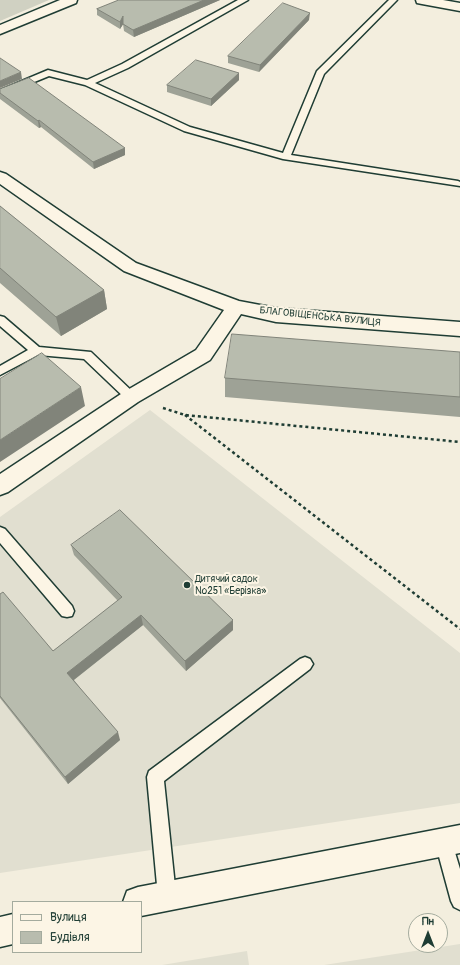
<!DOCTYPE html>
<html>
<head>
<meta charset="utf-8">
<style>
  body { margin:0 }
  #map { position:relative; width:460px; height:965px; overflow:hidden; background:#f3eede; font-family:Pangolin,sans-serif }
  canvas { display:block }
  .legend { position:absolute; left:12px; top:901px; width:130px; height:52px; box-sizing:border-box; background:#fcf5e5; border:1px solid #a4ab9e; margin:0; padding:5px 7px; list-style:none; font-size:12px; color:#1f3d34 }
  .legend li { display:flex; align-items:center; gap:8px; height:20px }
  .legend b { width:20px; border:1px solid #a4ab9e }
  .north { position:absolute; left:408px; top:913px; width:40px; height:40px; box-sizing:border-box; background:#fcf5e5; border:1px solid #a4ab9e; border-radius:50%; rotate:0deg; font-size:11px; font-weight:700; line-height:16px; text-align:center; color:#1f3d34 }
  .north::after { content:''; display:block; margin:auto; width:14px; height:18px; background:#1f3d34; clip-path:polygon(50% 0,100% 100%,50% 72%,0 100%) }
</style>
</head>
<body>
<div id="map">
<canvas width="460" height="965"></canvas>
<ul class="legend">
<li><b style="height:5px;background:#fcf5e5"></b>Вулиця</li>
<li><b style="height:11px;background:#b8bcae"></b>Будівля</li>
</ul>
<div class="north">Пн</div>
</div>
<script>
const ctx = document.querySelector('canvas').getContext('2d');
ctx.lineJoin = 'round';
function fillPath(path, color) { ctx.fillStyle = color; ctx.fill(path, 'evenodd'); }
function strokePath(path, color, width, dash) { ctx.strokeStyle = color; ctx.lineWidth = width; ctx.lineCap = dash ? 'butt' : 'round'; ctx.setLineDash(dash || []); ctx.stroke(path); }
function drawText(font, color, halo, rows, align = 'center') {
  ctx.font = font + ' Pangolin,sans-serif'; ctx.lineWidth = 4; ctx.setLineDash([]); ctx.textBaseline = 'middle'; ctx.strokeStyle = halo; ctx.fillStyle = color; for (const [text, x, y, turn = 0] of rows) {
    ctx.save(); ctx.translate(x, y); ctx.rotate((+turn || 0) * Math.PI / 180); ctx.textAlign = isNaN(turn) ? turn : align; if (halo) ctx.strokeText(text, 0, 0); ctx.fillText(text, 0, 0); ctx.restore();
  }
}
fillPath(new Path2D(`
  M 150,410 L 460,653 L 460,803 L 0,873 L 0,517 Z
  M 460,944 L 460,965 L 324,965 Z
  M 247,951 L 249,965 L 162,965 Z`), '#e1dfd0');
fillPath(new Path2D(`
  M 0,0 L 49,0 L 0,21 Z`), '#d0d1c2');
const service = new Path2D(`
  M 238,0 L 248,0 L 128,68 L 95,83 L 190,127 L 283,153 L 317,71 L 389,0 L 397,0 L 324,74 L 291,155 L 458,181 L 460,182 L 460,186 L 283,159 L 184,131 L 85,85 L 49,76 L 0,96 L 0,90 L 48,70 L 87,80 L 122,64 Z
  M 0,316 L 4,317 L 39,347 L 91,352 L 135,394 L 137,397 L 135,400 L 131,402 L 127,400 L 84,359 L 38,355 L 0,375 L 0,366 L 28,350 L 0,326 Z
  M 0,527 L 5,529 L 72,606 L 74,611 L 72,616 L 67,617 L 62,616 L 0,543 Z
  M 305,657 L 310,659 L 313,664 L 310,669 L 164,781 L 176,896 L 173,902 L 167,905 L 161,902 L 158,896 L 147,777 L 149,771 L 300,659 Z
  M 444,833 L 450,836 L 460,869 L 460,910 L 454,907 L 451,901 L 435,842 L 438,836 Z`);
const minor = new Path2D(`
  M 60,0 L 77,0 L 76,3 L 0,34 L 0,25 Z
  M 416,0 L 443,0 L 460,3 L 460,11 L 422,4 L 417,3 Z
  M 0,172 L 6,174 L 136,263 L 239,301 L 276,308 L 460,322 L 460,336 L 276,322 L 241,314 L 210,360 L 138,402 L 8,492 L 0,495 L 0,474 L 124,392 L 196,350 L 224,310 L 124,271 L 0,184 Z
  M 460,825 L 460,853 L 141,916 L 141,902 L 123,902 L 127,891 L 138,887 Z
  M 13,914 L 13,944 L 0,947 L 0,917 Z`);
strokePath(service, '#1f3d34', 3);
strokePath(minor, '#1f3d34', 3);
strokePath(new Path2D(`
  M 163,408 L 185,415 L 460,442
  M 185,415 L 460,629`), '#1f3d34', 2.5, [3, 3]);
fillPath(service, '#fcf5e5');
fillPath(minor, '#fcf5e5');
fillPath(new Path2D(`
  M 119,0 L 220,0 L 134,37 L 124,31 L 123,24 L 120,29 L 97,15 L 97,9 Z
  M 309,20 L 259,72 L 228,63 L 228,56 Z
  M 239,73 L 239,80 L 211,106 L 167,92 L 167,85 Z
  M 0,89 L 125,148 L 125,155 L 94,169 L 41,127 L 39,128 L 0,99 Z
  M 0,206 L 104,290 L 107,309 L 61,336 L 0,283 Z
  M 460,352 L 460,417 L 225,397 L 225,378 Z
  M 71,545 L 233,620 L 233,630 L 186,671 L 143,625 L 74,680 L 120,740 L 68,784 L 0,698 L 0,594 L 53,651 L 118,601 L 74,555 Z`), '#9ea296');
fillPath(new Path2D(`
  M 204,0 L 220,0 L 134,37 L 133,30 Z
  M 310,13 L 309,20 L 259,72 L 260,65 Z
  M 123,16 L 124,23 L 120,29 L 120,22 Z
  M 21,72 L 22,79 L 0,88 L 0,81 Z
  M 239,73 L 239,80 L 211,106 L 211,99 Z
  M 39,120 L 41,127 L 39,128 L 38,121 Z
  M 125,148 L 125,155 L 94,169 L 93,162 Z
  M 104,290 L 107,309 L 61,336 L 56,317 Z
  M 81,387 L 85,406 L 0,462 L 0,440 Z
  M 141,615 L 143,625 L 71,682 L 67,673 Z
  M 233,620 L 233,630 L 186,671 L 185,661 Z
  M 118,732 L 120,740 L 68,784 L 65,777 Z`), '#81847a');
const building = new Path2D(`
  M 119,0 L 204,0 L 133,30 L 123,24 L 123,16 L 120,22 L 97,9 Z
  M 283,3 L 310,13 L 260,65 L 228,56 Z
  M 0,58 L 21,72 L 0,81 Z
  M 196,60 L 239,73 L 211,99 L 167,85 Z
  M 29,78 L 125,148 L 93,162 L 39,120 L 38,121 L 0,93 L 0,89 Z
  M 0,206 L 104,290 L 56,317 L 0,268 Z
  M 232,334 L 460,352 L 460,397 L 225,378 Z
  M 42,353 L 81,387 L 0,440 L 0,379 Z
  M 120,510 L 233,620 L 185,661 L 141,615 L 67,673 L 118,732 L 65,777 L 0,696 L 0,594 L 3,592 L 53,651 L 122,597 L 71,545 Z`);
fillPath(building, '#b8bcae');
strokePath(building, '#81847a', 1);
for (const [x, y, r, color] of [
  [187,585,4,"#1f3d34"]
]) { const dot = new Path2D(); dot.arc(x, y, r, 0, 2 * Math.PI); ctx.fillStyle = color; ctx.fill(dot); strokePath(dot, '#fcf5e5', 1.5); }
drawText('10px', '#1f3d34', '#fcf5e5', [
  ["БЛАГОВІЩЕНСЬКА ВУЛИЦЯ",320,317,6]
]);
drawText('10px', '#1f3d34', '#fcf5e5', [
  ["Дитячий садок",195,579],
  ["№251 «Берізка»",195,591]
], 'left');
</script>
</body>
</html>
